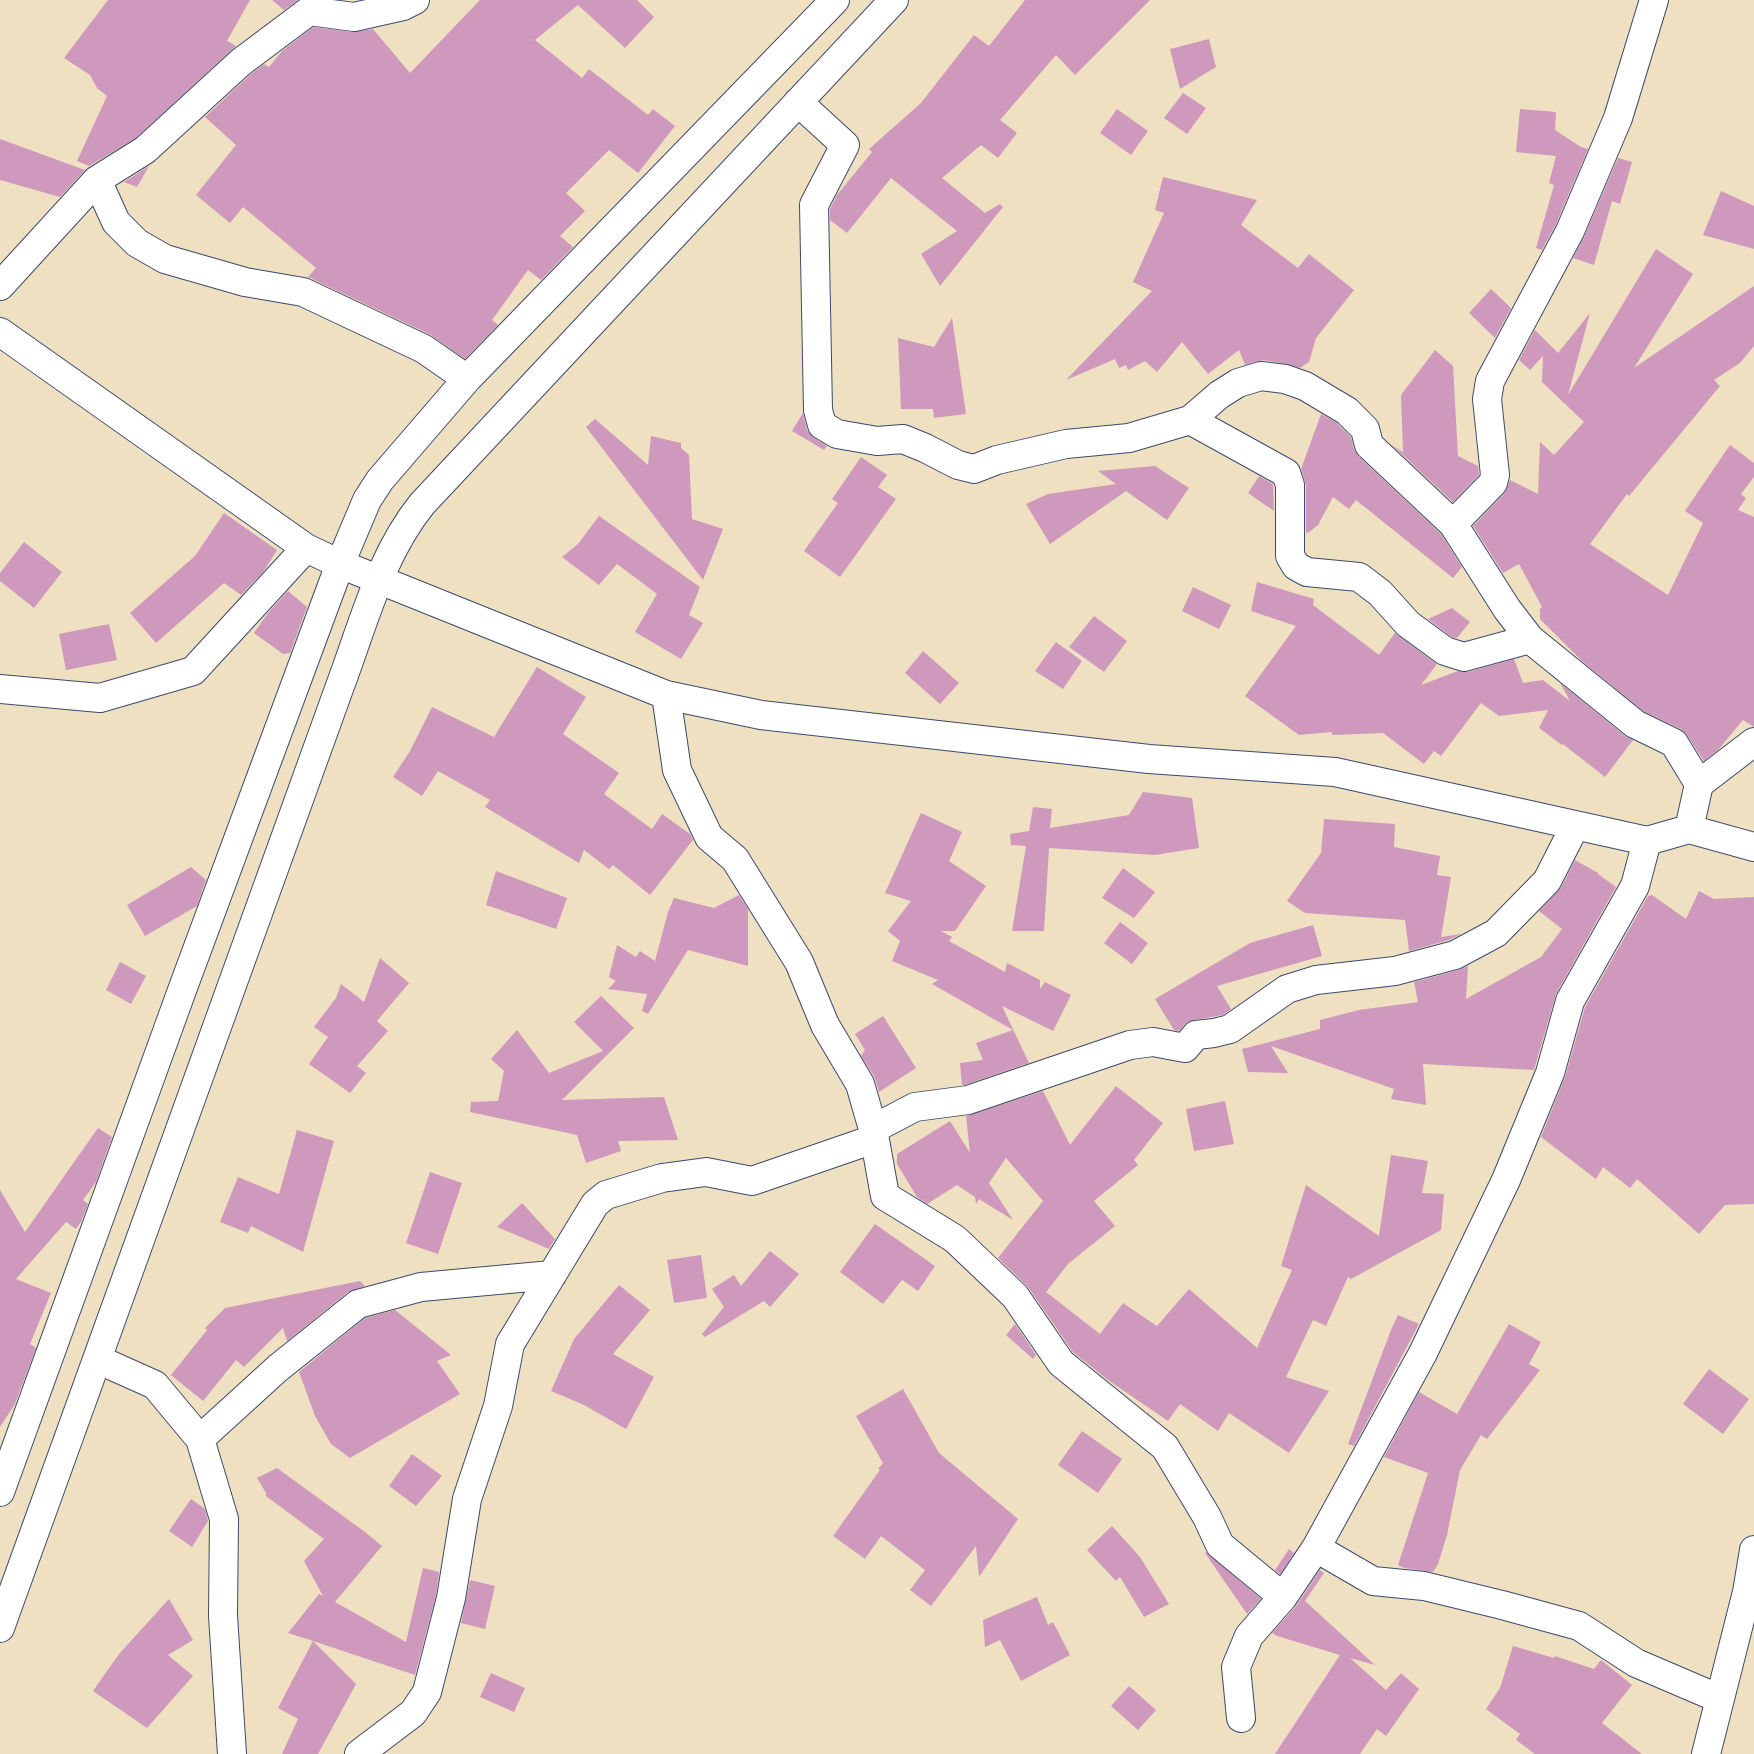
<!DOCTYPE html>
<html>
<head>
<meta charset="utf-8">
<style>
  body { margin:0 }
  canvas { display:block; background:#eee0c0 }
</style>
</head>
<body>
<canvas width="1754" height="1754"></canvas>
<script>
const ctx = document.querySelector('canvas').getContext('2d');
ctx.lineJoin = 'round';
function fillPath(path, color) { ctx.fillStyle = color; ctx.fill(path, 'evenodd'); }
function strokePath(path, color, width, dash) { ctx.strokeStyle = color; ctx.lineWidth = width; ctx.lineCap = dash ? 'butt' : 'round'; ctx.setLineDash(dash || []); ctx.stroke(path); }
fillPath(new Path2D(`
  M 108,0 L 250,0 L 227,41 L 236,46 L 136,138 L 89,166 L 77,161 L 107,96 L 97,88 L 90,75 L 64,58 Z
  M 272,0 L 298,0 L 284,10 Z
  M 480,0 L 637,0 L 654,17 L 625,48 L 578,5 L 535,40 L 582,78 L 589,69 L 648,115 L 653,109 L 675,126 L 638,173 L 609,150 L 566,193 L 585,211 L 560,236 L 573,247 L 541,280 L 528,270 L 492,320 L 498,325 L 465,359 L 431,335 L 308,277 L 316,268 L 243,207 L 230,223 L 196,195 L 236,145 L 205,117 L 251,74 L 264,64 L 269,67 L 282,51 L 313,27 L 352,32 L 373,29 L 410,73 Z
  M 1025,0 L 1150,0 L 1075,75 L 1056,55 L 1000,120 L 1017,133 L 998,158 L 981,145 L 942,178 L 985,213 L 1000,204 L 1003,207 L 940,286 L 921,254 L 957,231 L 891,178 L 847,233 L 830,220 L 830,209 L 837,195 L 872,152 L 869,149 L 921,103 L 974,35 L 989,46 Z
  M 1209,39 L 1216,67 L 1180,89 L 1170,49 Z
  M 1183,93 L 1206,108 L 1187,134 L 1164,118 Z
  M 1117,109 L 1148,131 L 1131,155 L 1100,133 Z
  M 1520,109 L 1556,112 L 1555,130 L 1581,147 L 1588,149 L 1556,224 L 1542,250 L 1536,248 L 1554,185 L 1549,183 L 1556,156 L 1516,152 Z
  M 0,139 L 85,170 L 60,197 L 0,180 Z
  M 1618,158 L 1632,162 L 1620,204 L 1612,201 L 1594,265 L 1573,258 L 1584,237 Z
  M 149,166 L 137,187 L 124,182 Z
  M 1163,177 L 1257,200 L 1241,225 L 1298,268 L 1309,254 L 1354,290 L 1316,338 L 1309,362 L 1300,368 L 1287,364 L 1263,360 L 1245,365 L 1239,350 L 1208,374 L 1182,342 L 1157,372 L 1145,361 L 1128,370 L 1126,365 L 1119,368 L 1115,359 L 1066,380 L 1152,291 L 1133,282 L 1164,213 L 1155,210 Z
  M 1721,191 L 1754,206 L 1754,249 L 1703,235 Z
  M 1656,249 L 1693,274 L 1634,368 L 1754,286 L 1754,346 L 1740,363 L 1714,380 L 1720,386 L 1629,496 L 1627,494 L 1590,544 L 1668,595 L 1703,523 L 1685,511 L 1730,445 L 1754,463 L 1754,477 L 1741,494 L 1746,498 L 1738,510 L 1754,517 L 1754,727 L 1743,720 L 1718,750 L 1704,761 L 1687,735 L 1681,729 L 1643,711 L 1582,661 L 1540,619 L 1540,609 L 1542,607 L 1519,564 L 1503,573 L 1473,526 L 1504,494 L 1510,480 L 1538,494 L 1540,442 L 1554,455 L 1584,422 L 1542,382 L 1543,356 L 1530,370 L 1519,360 L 1535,330 L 1558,353 L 1590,313 L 1568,395 Z
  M 1491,289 L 1511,308 L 1495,338 L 1469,313 Z
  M 952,318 L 966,414 L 934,418 L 933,409 L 901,409 L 898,338 L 934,347 Z
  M 1435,350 L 1453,366 L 1458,456 L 1478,466 L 1479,475 L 1453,502 L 1392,445 L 1403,452 L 1401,395 Z
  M 803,413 L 807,430 L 814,438 L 827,446 L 824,450 L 792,431 Z
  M 1321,414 L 1337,423 L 1351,437 L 1354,449 L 1358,456 L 1441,534 L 1462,567 L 1453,578 L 1356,500 L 1349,509 L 1333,497 L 1318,525 L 1308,533 L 1306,532 L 1306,485 L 1301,469 Z
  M 595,419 L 648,465 L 651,436 L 681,443 L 681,448 L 689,455 L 692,519 L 723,529 L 703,580 L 586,427 Z
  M 861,457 L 887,475 L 878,487 L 896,499 L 840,577 L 804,551 L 838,503 L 832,499 Z
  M 1155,466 L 1189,488 L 1167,520 L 1126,491 L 1050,544 L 1026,504 L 1048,494 L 1116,484 L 1098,471 Z
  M 1259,476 L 1273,484 L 1274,511 L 1248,493 Z
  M 224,513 L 277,550 L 264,571 L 241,595 L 224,583 L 156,643 L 130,613 L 195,556 Z
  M 599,516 L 700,587 L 689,615 L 703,623 L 681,659 L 635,632 L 657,594 L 617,564 L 599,585 L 562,557 L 578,544 Z
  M 24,542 L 62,572 L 34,608 L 0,581 L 0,573 Z
  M 1257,582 L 1314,599 L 1313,605 L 1379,655 L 1395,633 L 1437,664 L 1421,685 L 1458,671 L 1468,672 L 1514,659 L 1523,683 L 1543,680 L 1570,701 L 1560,683 L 1625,736 L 1633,740 L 1605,777 L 1563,744 L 1562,745 L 1539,728 L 1548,710 L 1499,716 L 1481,703 L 1441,756 L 1434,751 L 1424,764 L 1383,733 L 1332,735 L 1332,732 L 1299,735 L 1245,696 L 1296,626 L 1251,611 Z
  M 1193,587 L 1231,605 L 1219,629 L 1182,611 Z
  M 288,591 L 307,607 L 290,653 L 283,654 L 254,633 L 268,613 Z
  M 1452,608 L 1470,622 L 1457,638 L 1452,637 L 1428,619 Z
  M 1094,616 L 1127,641 L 1104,672 L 1069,647 Z
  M 109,624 L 117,660 L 66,670 L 59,634 Z
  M 1056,642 L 1082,661 L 1063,689 L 1035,671 Z
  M 923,651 L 959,683 L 940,704 L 905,673 Z
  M 537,667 L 586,697 L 563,734 L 619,773 L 604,794 L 652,829 L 662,814 L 690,834 L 693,840 L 650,895 L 613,865 L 609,869 L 584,850 L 579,863 L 485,807 L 490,800 L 438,771 L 422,796 L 393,777 L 410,751 L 432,707 L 494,737 Z
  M 1143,792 L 1192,798 L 1199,848 L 1155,855 L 1049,848 L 1044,931 L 1012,931 L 1026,846 L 1011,845 L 1010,834 L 1029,831 L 1033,807 L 1052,809 L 1050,828 L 1129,815 Z
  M 921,813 L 962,832 L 949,861 L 986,886 L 955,931 L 941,931 L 952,937 L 949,941 L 1005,972 L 1007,963 L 1040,980 L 1040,989 L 1045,982 L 1071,995 L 1053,1031 L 1002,1006 L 1029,1063 L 964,1085 L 962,1085 L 960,1063 L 983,1060 L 976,1043 L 1013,1030 L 932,984 L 938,980 L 892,961 L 900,941 L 888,931 L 911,901 L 885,893 Z
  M 1324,819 L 1395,824 L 1394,847 L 1440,856 L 1437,875 L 1451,877 L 1441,937 L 1461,934 L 1449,940 L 1409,951 L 1405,920 L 1305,913 L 1287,901 L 1321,853 Z
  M 1575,860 L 1598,873 L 1598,874 L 1616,887 L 1556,994 L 1534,1070 L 1423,1064 L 1426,1105 L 1391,1099 L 1394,1089 L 1271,1046 L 1288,1073 L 1248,1072 L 1242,1049 L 1320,1029 L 1320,1020 L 1359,1010 L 1418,1002 L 1414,982 L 1459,970 L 1468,966 L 1466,999 L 1541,957 L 1562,929 L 1539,911 L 1561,888 Z
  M 191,867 L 206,880 L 197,906 L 145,936 L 127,905 Z
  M 1123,868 L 1155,892 L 1134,918 L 1102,898 Z
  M 496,871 L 567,898 L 556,929 L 486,905 Z
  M 1699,891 L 1714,899 L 1754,897 L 1754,1204 L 1725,1205 L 1699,1234 L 1637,1179 L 1630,1188 L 1603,1167 L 1596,1179 L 1541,1137 L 1565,1077 L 1585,1007 L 1648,896 L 1652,895 L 1686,919 Z
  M 739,895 L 748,909 L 748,966 L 688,950 L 648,1014 L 642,1011 L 647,994 L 608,989 L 616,981 L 609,977 L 617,945 L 636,957 L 640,951 L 655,961 L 668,912 L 674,898 L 714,908 Z
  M 1120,922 L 1148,943 L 1132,964 L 1104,943 Z
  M 1313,925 L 1322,956 L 1217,986 L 1231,1009 L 1223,1015 L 1194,1020 L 1185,1024 L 1179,1031 L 1174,1030 L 1155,999 L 1250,943 Z
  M 380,958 L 409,983 L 377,1021 L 388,1031 L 357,1066 L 366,1073 L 350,1093 L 309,1064 L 328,1037 L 314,1027 L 336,998 L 341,984 L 364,1002 Z
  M 120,962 L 146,976 L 131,1004 L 106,990 Z
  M 601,996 L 634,1028 L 562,1100 L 664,1097 L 678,1140 L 618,1141 L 621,1151 L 586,1163 L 577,1135 L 470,1112 L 471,1102 L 498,1101 L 504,1071 L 491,1059 L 517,1030 L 549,1073 L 603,1051 L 574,1022 Z
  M 883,1016 L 916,1068 L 879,1092 L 874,1076 L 861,1056 L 865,1050 L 855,1034 Z
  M 1116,1086 L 1163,1123 L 1134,1160 L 1138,1165 L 1094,1201 L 1115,1226 L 1068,1264 L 1046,1292 L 1100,1334 L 1123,1303 L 1157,1326 L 1189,1289 L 1257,1348 L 1292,1270 L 1281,1266 L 1306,1185 L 1379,1236 L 1391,1155 L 1428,1161 L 1422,1193 L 1444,1194 L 1441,1230 L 1351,1279 L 1348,1277 L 1326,1326 L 1313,1320 L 1286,1377 L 1329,1391 L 1289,1453 L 1229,1413 L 1218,1431 L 1180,1404 L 1168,1421 L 1108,1380 L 1073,1352 L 1028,1287 L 998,1258 L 1043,1201 L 1006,1158 L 989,1183 L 1013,1220 L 979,1199 L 976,1204 L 975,1197 L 957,1185 L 927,1204 L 917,1197 L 897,1164 L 897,1154 L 950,1121 L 970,1153 L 966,1116 L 1043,1091 L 1070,1145 Z
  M 1225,1101 L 1234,1144 L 1194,1151 L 1186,1109 Z
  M 98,1128 L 112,1137 L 96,1182 L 83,1200 L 88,1204 L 81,1222 L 76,1229 L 66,1222 L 16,1279 L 51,1293 L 30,1344 L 36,1348 L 15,1404 L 0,1427 L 0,1190 L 25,1232 Z
  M 297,1130 L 334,1141 L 303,1252 L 251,1226 L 248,1233 L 220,1222 L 238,1177 L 279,1194 Z
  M 430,1172 L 462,1183 L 438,1254 L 406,1243 Z
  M 522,1203 L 555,1239 L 549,1249 L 497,1227 Z
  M 875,1224 L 935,1266 L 918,1291 L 902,1280 L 883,1304 L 840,1272 Z
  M 770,1251 L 799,1274 L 770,1307 L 764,1301 L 705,1337 L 702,1334 L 724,1307 L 712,1289 L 734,1275 L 741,1286 Z
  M 701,1255 L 707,1298 L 674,1303 L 667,1260 Z
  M 360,1281 L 365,1286 L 348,1292 L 287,1341 L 283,1328 L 244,1367 L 236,1360 L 203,1401 L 171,1375 L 207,1330 L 205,1328 L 225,1308 Z
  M 619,1285 L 650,1310 L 613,1354 L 654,1377 L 626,1429 L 584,1405 L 551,1391 L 574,1339 Z
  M 395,1310 L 451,1355 L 437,1361 L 460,1394 L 350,1458 L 331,1444 L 315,1416 L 299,1372 L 365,1318 Z
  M 1398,1315 L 1419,1324 L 1354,1446 L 1348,1444 L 1391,1330 Z
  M 1015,1324 L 1036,1355 L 1033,1359 L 1006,1335 Z
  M 1509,1324 L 1541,1342 L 1529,1364 L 1540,1370 L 1487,1439 L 1481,1435 L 1460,1470 L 1447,1535 L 1438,1564 L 1433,1572 L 1404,1568 L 1398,1565 L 1428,1473 L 1384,1457 L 1419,1392 L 1457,1414 Z
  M 1709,1369 L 1749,1399 L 1723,1434 L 1683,1404 Z
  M 903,1389 L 939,1453 L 1018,1519 L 979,1577 L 976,1546 L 931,1606 L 910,1590 L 925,1570 L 881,1536 L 865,1559 L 833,1536 L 880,1470 L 878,1469 L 883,1463 L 856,1416 Z
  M 1082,1431 L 1122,1459 L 1098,1493 L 1058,1465 Z
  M 412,1454 L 442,1476 L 416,1506 L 389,1486 Z
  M 277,1468 L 365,1532 L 382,1546 L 335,1602 L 406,1642 L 423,1568 L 439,1572 L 436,1595 L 415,1675 L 313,1641 L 356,1684 L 318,1754 L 282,1754 L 298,1719 L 278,1708 L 313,1641 L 288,1633 L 319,1594 L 323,1596 L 304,1561 L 324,1539 L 266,1496 L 266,1493 L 257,1478 Z
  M 191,1499 L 205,1509 L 208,1521 L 192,1547 L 169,1531 Z
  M 1112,1526 L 1140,1557 L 1169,1604 L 1144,1617 L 1120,1577 L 1116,1581 L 1087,1550 Z
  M 1289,1549 L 1294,1553 L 1280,1574 L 1275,1570 Z
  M 1206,1552 L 1261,1599 L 1247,1614 L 1205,1553 Z
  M 1320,1570 L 1324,1573 L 1305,1601 L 1375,1665 L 1350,1658 L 1386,1690 L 1401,1673 L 1419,1689 L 1386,1736 L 1377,1729 L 1360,1754 L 1275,1754 L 1340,1655 L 1277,1636 L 1272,1633 L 1296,1606 Z
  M 470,1580 L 495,1586 L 485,1629 L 461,1623 Z
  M 1037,1597 L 1048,1625 L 1053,1622 L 1070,1655 L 1021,1681 L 1000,1640 L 985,1647 L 983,1620 Z
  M 169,1599 L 193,1640 L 168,1655 L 193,1676 L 147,1728 L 93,1691 L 119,1654 Z
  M 1513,1646 L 1554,1658 L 1555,1656 L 1594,1669 L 1601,1660 L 1632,1685 L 1602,1723 L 1642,1754 L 1535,1754 L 1516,1740 L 1520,1734 L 1486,1709 L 1500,1688 Z
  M 491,1673 L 525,1688 L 514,1712 L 480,1697 Z
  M 1129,1686 L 1156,1710 L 1138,1730 L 1111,1706 Z`), '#cf99bd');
const minor = new Path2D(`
  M 798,102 L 845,145 L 814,205 L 818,410 L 822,425 L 837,434 L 877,441 L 903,439 L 925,448 L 958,465 L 974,469 L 997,460 L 1066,444 L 1129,438 L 1190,420 L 1219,395 L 1238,383 L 1261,376 L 1285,379 L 1305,386 L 1347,411 L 1365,429 L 1369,445 L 1453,524 L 1507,609 L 1530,639 L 1635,724 L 1674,743 L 1699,784
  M 97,180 L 116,222 L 137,243 L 165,259 L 245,282 L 303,292 L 424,349 L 467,379
  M 0,286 L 97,180 L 145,150 L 241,62 L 309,11 L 354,17 L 403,6 L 415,0
  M 0,332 L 306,548 L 340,564 L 666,695 L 761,715 L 1149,759 L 1335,772 L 1647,841 L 1689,829 L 1754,847
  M 1190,420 L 1286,473 L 1290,485 L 1290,556 L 1296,566 L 1307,572 L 1359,577 L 1380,593 L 1408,624 L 1445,651 L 1464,657 L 1530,639
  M 1453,524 L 1493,483 L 1495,475 L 1487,399 L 1490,381 L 1570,231 L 1618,118 L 1654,0
  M 0,689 L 100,698 L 193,671 L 306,548
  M 666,695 L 677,770 L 709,837 L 735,859 L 799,962 L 825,1025 L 860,1084 L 873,1129 L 885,1196 L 955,1239 L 1015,1296 L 1061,1363 L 1165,1447 L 1207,1517 L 1220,1545 L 1283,1597
  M 1689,829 L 1699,784 L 1754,742
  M 873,1129 L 915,1107 L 968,1100 L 1130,1045 L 1153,1042 L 1185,1048 L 1196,1035 L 1214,1033 L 1230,1029 L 1287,989 L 1316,980 L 1395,971 L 1455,955 L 1496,933 L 1547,881 L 1575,826
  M 97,1359 L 155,1385 L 200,1439 L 224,1519 L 223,1616 L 232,1754
  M 200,1439 L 278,1368 L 358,1304 L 421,1287 L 552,1275
  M 0,1492 L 181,993 L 340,564 L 367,500 L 380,480 L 467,379 L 835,0
  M 1316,1548 L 1373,1581 L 1424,1586 L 1502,1605 L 1579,1626 L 1636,1663 L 1720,1699
  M 0,1628 L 340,686 C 363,625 380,556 422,504 L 894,0
  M 1241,1718 L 1236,1667 L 1249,1636 L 1283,1597 L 1316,1548 L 1423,1353 L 1506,1180 L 1550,1073 L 1570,1001 L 1635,886 L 1647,841
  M 359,1754 L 413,1713 L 427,1692 L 451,1598 L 467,1499 L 498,1406 L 510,1344 L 595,1204 L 606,1195 L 662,1178 L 706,1172 L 752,1181 L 874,1139
  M 1706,1754 L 1747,1592 L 1754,1550`);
strokePath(minor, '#3b4a6d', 30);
strokePath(minor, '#fff', 28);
</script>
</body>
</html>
